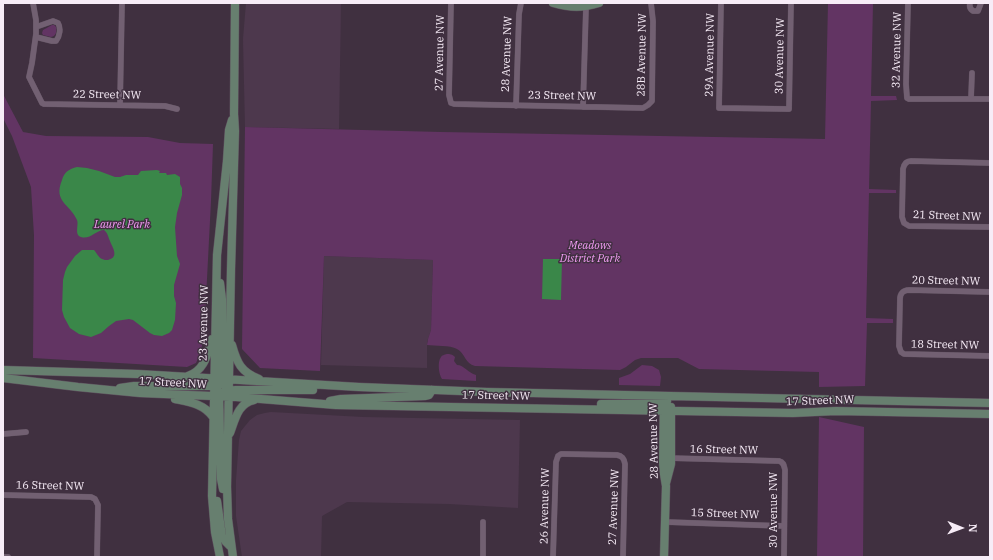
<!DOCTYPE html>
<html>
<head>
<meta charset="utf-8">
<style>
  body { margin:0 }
  #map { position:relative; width:993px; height:560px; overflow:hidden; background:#403040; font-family:"IBM Plex Serif",serif }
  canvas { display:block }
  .frame { position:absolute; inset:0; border:4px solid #f7ecf7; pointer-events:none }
  .north { position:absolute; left:941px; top:508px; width:40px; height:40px; -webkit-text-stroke:3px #403040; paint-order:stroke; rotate:91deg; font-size:11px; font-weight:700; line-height:16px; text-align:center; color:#f7ecf7 }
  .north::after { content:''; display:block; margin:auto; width:14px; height:18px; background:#f7ecf7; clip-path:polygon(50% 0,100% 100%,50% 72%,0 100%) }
</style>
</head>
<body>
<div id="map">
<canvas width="993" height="560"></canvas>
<div class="frame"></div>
<div class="north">N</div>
</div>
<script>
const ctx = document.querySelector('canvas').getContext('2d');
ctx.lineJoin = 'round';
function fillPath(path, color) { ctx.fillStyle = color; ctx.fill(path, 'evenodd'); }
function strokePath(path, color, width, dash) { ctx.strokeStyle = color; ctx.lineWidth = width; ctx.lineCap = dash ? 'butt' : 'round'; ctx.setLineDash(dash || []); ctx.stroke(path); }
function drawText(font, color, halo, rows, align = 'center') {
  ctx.font = font + ' "IBM Plex Serif",serif'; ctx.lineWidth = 3; ctx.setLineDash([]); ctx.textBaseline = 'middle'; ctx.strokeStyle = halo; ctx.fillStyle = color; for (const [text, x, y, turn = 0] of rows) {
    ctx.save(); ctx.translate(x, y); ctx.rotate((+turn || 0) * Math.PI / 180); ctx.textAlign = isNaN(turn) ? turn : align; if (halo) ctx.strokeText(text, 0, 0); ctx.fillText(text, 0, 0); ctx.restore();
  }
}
fillPath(new Path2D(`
  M 246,3 L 341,3 L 339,129 L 245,127 L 243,39 Z
  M 324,256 L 433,260 L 431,330 L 427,342 L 427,368 L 321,365 Z
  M 271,412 L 363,417 L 520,420 L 518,508 L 449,504 L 347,502 L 322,516 L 321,557 L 242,557 L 236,516 L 236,480 L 239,440 L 241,431 L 250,420 L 257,415 L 265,413 Z`), '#4d384d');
fillPath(new Path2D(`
  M 828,3 L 873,3 L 871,96 L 896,96 L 897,100 L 871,101 L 869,189 L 896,190 L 896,193 L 869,193 L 866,318 L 893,319 L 893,323 L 867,323 L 865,386 L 819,387 L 819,372 L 699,369 L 678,358 L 641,358 L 635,360 L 626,367 L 620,370 L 475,366 C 465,364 465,353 457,349 C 450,345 435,346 427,345 L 428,339 L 431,330 L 433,260 L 324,256 L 320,371 L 260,368 L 242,349 L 245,127 L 441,132 L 825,139 Z
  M 52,25 L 54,25 L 56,27 C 57,32 56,36 51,37 L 43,35 L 42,33 L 43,30 Z
  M 3,94 L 23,132 L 46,136 L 148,137 L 180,143 L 213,144 L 211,201 L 204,337 L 200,354 L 196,363 L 187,367 L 33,358 L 34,235 L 31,187 L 12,136 L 3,118 Z
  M 447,354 C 450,354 452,354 455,357 L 454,361 L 457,365 C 464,365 468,373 476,375 L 476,381 L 442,379 C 439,375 437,362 441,357 C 442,355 444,355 447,354 Z
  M 642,365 L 652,366 L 659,370 L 661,377 L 660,386 L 619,385 L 619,378 L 630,374 Z
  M 819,417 L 864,427 L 863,557 L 817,557 Z`), '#623463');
fillPath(new Path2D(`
  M 77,167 L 87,168 L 99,171 L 115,177 L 120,177 L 126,175 L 138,175 L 141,171 L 157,170 L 160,171 L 159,173 L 166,173 L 167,175 L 175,174 L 180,177 L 180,184 L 182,188 L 182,195 L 177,213 L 175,227 L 177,256 L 180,264 L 174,285 L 174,296 L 176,303 L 175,320 L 172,330 L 169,333 L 162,336 L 154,335 L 150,333 L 133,320 L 129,319 L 116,321 L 109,326 L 101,333 L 91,337 L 79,334 L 70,328 L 64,317 L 62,310 L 63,280 L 65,272 L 67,267 L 75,256 L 82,250 L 94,250 C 97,253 98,257 102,259 C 104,260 106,260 108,260 C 120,257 112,247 110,241 C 108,237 108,233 104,230 C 96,230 90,240 81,237 C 74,235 79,225 77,220 C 70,204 53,202 62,180 C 64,172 69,169 77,167 Z
  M 543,259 L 562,259 L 561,300 L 542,299 Z`), '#3a8749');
const street = new Path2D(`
  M 33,3 L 36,20 L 36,34 L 32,63 L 29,77 L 42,103 L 44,104 L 165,106 L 177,109
  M 451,3 L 449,95 L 451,103 L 454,104 L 643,108 L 648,105 L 652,101 L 653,21 L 651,3
  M 721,3 L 719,108 L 789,109 L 791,3
  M 908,3 L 906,84 L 907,98 L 909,99 L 990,99
  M 970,3 C 969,7 970,9 973,11 L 978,11 L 981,3
  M 36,37 L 52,41 L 56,41 C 60,36 61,28 58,23 L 53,21 L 36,27
  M 971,99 L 972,73
  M 120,105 L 122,3
  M 516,106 L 519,14 L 521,3
  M 583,107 L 586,7
  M 990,163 L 911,161 C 906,161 904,164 903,169 L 902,217 L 904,223 L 909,226 L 990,227
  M 990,292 L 909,290 C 903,290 900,294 900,299 L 899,346 L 901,352 L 904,354 L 990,356
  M 3,434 L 26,432
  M 667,458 L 779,461 C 784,462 784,466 785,470 L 784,557
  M 3,495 L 91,497 L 95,499 L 98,505 L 97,557
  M 665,522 L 784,526
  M 3,557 L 8,557
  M 483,557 L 483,522
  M 553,557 L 556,462 L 558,456 L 561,454 L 564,454 L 617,455 C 622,456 624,458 625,464 L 623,557`);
const secondary = new Path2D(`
  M 553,3 C 571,8 582,8 599,3
  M 220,283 L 222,299 L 222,372 L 223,384
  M 232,345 C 237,363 241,372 259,379
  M 3,370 L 138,374 L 359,387 L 487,392 L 990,403
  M 188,376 C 205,370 207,355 212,339
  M 3,378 L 78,387 L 140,393 L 236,397 L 336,405 L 793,413 L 836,411 L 990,414
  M 120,388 L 134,386 L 218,386
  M 225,391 L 236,390 L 313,390
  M 219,392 L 221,479 L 223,489
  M 175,399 C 190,402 204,404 213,417
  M 330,401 L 341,399 L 425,396 L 429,395 L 432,390
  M 601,404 L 661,404 L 667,401
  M 230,433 C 235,420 238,403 254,400
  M 666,483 L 671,464 L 671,407
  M 217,501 L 222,536 L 226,542 L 230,546
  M 220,557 L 215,532 L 212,496 L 217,255 L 227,161 L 229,130 L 232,120
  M 233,557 L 228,519 L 227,487 L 231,269 L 235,131 L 234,114 L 235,3
  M 664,557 L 666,486 L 664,474 L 663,463 L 664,396`);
strokePath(street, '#5d4f5d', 6);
strokePath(secondary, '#5d4f5d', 9);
strokePath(street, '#726072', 5.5);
strokePath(secondary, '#677f6f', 8);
drawText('11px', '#f7ecf7', '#403040', [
  ["32 Avenue NW",897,50,-89],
  ["27 Avenue NW",440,53,-89],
  ["28 Avenue NW",507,54,-88],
  ["28B Avenue NW",642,55,-89],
  ["29A Avenue NW",710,55,-89],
  ["30 Avenue NW",780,56,-89],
  ["22 Street NW",107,95,1],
  ["23 Street NW",562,96,1],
  ["21 Street NW",947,216,2],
  ["20 Street NW",946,281,1],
  ["23 Avenue NW",204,323,-89],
  ["18 Street NW",945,345,1],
  ["17 Street NW",173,383,3],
  ["17 Street NW",496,396,1],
  ["17 Street NW",820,401,-2],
  ["28 Avenue NW",654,441,-91],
  ["16 Street NW",724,450,1],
  ["16 Street NW",50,486,1],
  ["26 Avenue NW",545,506,-89],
  ["27 Avenue NW",614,507,-88],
  ["30 Avenue NW",774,510,-90],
  ["15 Street NW",725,514,2]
]);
drawText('italic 11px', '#f29cf4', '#403040', [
  ["Laurel Park",122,225],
  ["Meadows",590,246],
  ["District Park",590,259]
]);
</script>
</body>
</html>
